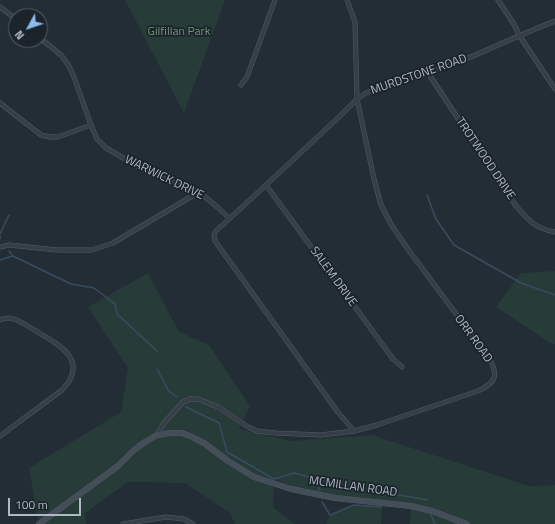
<!DOCTYPE html>
<html>
<head>
<meta charset="utf-8">
<style>
  body { margin:0 }
  #map { position:relative; width:555px; height:524px; overflow:hidden; background:#232d36; font-family:"Titillium Web",sans-serif }
  canvas { display:block }
  .north { position:absolute; left:8px; top:8px; width:40px; height:40px; box-sizing:border-box; background:#1b232b; border:1px solid #575f68; border-radius:50%; rotate:230deg; font-size:11px; font-weight:700; line-height:16px; text-align:center; color:#b0b9c3 }
  .north::after { content:''; display:block; margin:auto; width:14px; height:18px; background:#8bbbed; clip-path:polygon(50% 0,100% 100%,50% 72%,0 100%) }
  .scale { position:absolute; left:8px; top:498px; width:73px; height:18px; box-sizing:border-box; border:2px solid #b0b9c3; border-top:0; padding-left:5px; font-size:12px; line-height:14px; white-space:nowrap; color:#b0b9c3; -webkit-text-stroke:3px #1b232b; paint-order:stroke }
</style>
</head>
<body>
<div id="map">
<canvas width="555" height="524"></canvas>
<div class="north">N</div>
<div class="scale">100 m</div>
</div>
<script>
const ctx = document.querySelector('canvas').getContext('2d');
ctx.lineJoin = 'round';
function fillPath(path, color) { ctx.fillStyle = color; ctx.fill(path, 'evenodd'); }
function strokePath(path, color, width, dash) { ctx.strokeStyle = color; ctx.lineWidth = width; ctx.lineCap = dash ? 'butt' : 'round'; ctx.setLineDash(dash || []); ctx.stroke(path); }
function drawText(font, color, halo, rows, align = 'center') {
  ctx.font = font + ' "Titillium Web",sans-serif'; ctx.lineWidth = 3.5; ctx.setLineDash([]); ctx.textBaseline = 'middle'; ctx.strokeStyle = halo; ctx.fillStyle = color; for (const [text, x, y, turn = 0] of rows) {
    ctx.save(); ctx.translate(x, y); ctx.rotate((+turn || 0) * Math.PI / 180); ctx.textAlign = isNaN(turn) ? turn : align; if (halo) ctx.strokeText(text, 0, 0); ctx.fillText(text, 0, 0); ctx.restore();
  }
}
fillPath(new Path2D(`
  M 125,0 L 225,0 L 184,113 Z
  M 555,271 L 555,344 L 550,343 L 496,307 L 521,273 Z
  M 148,273 L 179,332 L 209,345 L 250,406 L 239,429 L 291,441 L 372,435 L 529,486 L 555,485 L 555,524 L 410,524 L 411,506 L 308,492 L 274,479 L 273,507 L 295,524 L 235,524 L 230,513 L 185,483 L 128,482 L 85,513 L 86,524 L 39,524 L 29,468 L 121,412 L 128,368 L 88,307 Z
  M 354,505 L 382,507 L 381,524 L 326,524 L 330,515 Z`), '#273b39');
strokePath(new Path2D(`
  M 427,195 L 436,219 L 454,245 L 521,283 L 555,295
  M 0,234 L 9,215
  M 0,236 L 0,239
  M 9,251 L 13,256
  M 0,260 L 13,256 L 71,284 L 94,288 L 115,304 L 117,314 L 157,351
  M 157,369 L 168,390 L 177,397
  M 186,407 L 219,423 L 227,452 L 274,479 L 294,473 L 313,478 L 320,490
  M 393,494 L 428,500
  M 322,502 L 330,515 L 354,505 L 382,507
  M 431,515 L 435,524`), '#394c5e', 1.5);
const street = new Path2D(`
  M 498,0 L 514,24 L 519,35 L 555,89
  M 0,7 L 16,19
  M 40,38 L 61,55 L 69,66 L 74,77 L 91,125 L 97,139 L 106,148 L 149,173 L 177,183 L 199,192 L 215,205 L 229,218
  M 428,73 L 516,206 C 529,221 535,228 555,232
  M 241,85 L 247,77 L 275,0
  M 0,103 L 41,135 L 50,137 L 58,137 L 91,125
  M 266,185 L 393,359 L 402,367
  M 0,247 L 9,245 L 57,250 L 92,250 L 113,243 L 199,192
  M 0,320 C 3,318 5,318 9,318 C 17,318 29,327 36,331 C 60,345 90,361 62,390 L 0,436
  M 354,431 L 337,411 L 215,241 L 214,235 L 216,231 L 266,185 L 340,116 L 357,99 L 366,93 C 401,81 438,70 473,56 C 500,44 527,32 555,21
  M 157,435 L 164,423 L 183,402 L 189,399 L 198,399 L 218,407 L 248,427 L 257,431 L 275,433 L 321,435 L 354,431 L 377,425 L 478,391 C 496,383 499,375 489,358 L 410,252 L 392,226 L 381,205 L 374,179 L 357,99 L 355,22 L 347,0
  M 123,524 L 166,517 L 184,519 L 193,524`);
const secondary = new Path2D(`
  M 39,524 L 118,466 L 134,450 L 145,442 L 157,435 L 170,433 L 182,433 L 192,437 L 204,443 L 228,461 L 254,477 L 291,489 L 335,498 L 411,506 L 432,511 L 467,524`);
strokePath(street, '#535c64', 5);
strokePath(secondary, '#535c64', 6);
strokePath(street, '#363e47', 4);
strokePath(secondary, '#444e59', 5.5);
drawText('12px', '#719676', '#1b232b', [
  ["Gilfillan Park",179,32]
]);
drawText('12px', '#b0b9c3', '#1b232b', [
  ["MURDSTONE ROAD",419,75,-19],
  ["TROTWOOD DRIVE",485,159,56],
  ["WARWICK DRIVE",164,178,26],
  ["SALEM DRIVE",333,277,54],
  ["ORR ROAD",473,339,54],
  ["MCMILLAN ROAD",353,487,8]
]);
</script>
</body>
</html>
